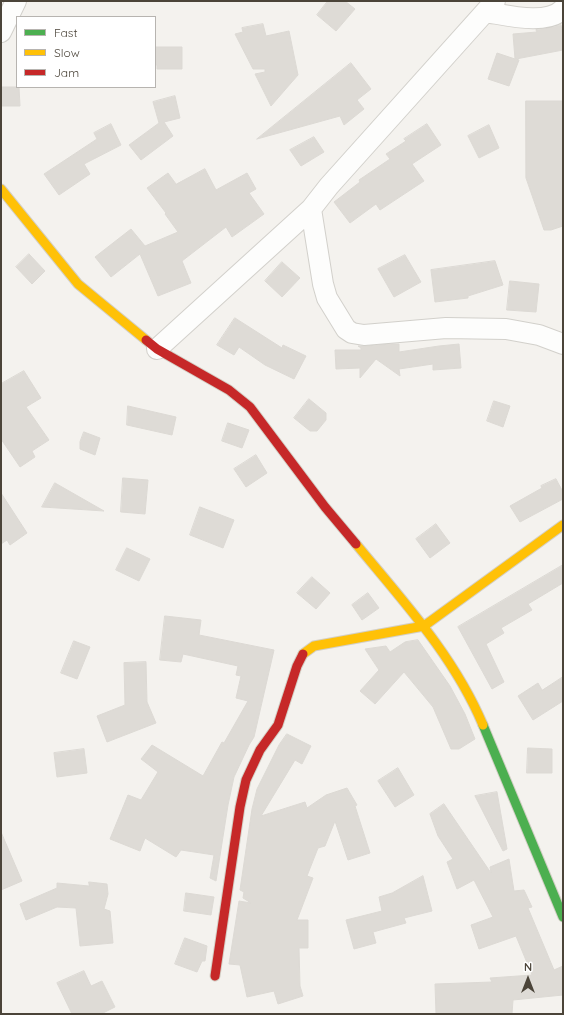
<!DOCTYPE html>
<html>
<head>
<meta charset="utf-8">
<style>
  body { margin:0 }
  #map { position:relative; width:564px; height:1015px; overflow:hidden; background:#f4f2ee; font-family:Quicksand,sans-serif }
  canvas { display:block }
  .frame { position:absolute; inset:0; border:2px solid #4b4439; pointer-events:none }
  .legend { position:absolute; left:16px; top:16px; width:140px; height:72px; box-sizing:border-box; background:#fff; border:1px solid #b7b4b0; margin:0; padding:5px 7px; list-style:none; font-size:12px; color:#4b4439 }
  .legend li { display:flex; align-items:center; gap:8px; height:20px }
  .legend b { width:20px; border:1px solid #b7b4b0 }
  .north { position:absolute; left:508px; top:959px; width:40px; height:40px; -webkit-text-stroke:3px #fff; paint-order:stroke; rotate:0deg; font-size:11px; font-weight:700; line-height:16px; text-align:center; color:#4b4439 }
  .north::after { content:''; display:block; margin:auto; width:14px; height:18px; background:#4b4439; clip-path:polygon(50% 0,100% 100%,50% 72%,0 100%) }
</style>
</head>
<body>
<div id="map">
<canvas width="564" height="1015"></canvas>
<div class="frame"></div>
<ul class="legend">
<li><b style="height:5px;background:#4caf50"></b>Fast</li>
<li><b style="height:5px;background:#ffc107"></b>Slow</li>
<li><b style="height:5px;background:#c62828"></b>Jam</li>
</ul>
<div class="north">N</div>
</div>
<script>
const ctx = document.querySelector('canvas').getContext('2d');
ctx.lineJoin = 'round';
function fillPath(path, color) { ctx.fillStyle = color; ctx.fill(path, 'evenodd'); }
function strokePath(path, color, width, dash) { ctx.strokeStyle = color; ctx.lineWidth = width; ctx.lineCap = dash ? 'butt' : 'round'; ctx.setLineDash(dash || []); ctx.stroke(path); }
const building = new Path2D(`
  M 328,1 L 345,1 L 355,9 L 336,31 L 317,15 Z
  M 263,24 L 266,36 L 289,31 L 298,75 L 271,106 L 255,74 L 265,72 L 265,69 L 253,69 L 235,34 L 243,32 L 242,28 Z
  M 561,25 L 563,34 L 563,50 L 516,59 L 519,60 L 509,86 L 488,79 L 497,53 L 515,59 L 513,34 L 537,32 L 536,30 Z
  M 155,47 L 182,47 L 182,69 L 157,69 L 157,65 L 155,65 Z
  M 351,63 L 371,89 L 357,100 L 364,109 L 344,125 L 340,116 L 257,139 Z
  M 1,87 L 19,87 L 20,106 L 1,106 Z
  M 175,96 L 180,118 L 164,122 L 173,136 L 141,160 L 129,145 L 159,123 L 153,102 Z
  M 526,101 L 563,101 L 563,226 L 551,230 L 544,230 L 526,178 Z
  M 111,124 L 121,145 L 84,164 L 90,174 L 59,195 L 44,174 L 97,139 L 94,133 Z
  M 427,124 L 441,145 L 412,164 L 424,181 L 380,210 L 376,204 L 350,223 L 334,202 L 360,182 L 359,180 L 390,159 L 386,154 L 406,141 L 404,139 Z
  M 489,125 L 499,148 L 479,158 L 468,136 Z
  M 314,137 L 324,152 L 301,166 L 290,150 Z
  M 205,169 L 216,190 L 247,173 L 256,189 L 249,193 L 264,214 L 232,237 L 226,227 L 182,261 L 191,283 L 158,296 L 140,254 L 111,277 L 95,257 L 131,229 L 145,246 L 178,232 L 165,214 L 166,213 L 147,188 L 168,173 L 176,184 Z
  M 29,254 L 45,271 L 32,284 L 16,267 Z
  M 405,255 L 421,282 L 394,297 L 378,269 Z
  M 495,261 L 503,285 L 468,296 L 468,298 L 435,302 L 431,270 Z
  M 282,262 L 300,278 L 282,297 L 265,281 Z
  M 510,281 L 539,284 L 536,312 L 507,310 Z
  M 235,318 L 282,348 L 283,345 L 306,356 L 294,379 L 265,365 L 239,347 L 234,355 L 217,345 Z
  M 392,344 L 399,344 L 399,352 L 439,346 L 459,344 L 461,368 L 433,370 L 433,364 L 399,369 L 400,376 L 376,359 L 360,378 L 360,368 L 336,369 L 335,350 L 361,350 L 361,348 L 358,346 L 365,346 Z
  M 24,371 L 41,398 L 26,407 L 49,440 L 32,451 L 35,457 L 20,467 L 1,439 L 1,384 Z
  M 309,399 L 326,413 L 326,420 L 317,431 L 310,431 L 294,418 Z
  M 494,401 L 510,406 L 503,427 L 487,421 Z
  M 128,406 L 176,417 L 172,435 L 127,425 Z
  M 228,423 L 249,430 L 242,448 L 222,441 Z
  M 84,432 L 100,438 L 95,455 L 80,449 L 80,442 Z
  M 256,455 L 267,473 L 246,487 L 234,469 Z
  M 123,478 L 148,480 L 145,514 L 121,512 Z
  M 556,479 L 563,492 L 563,499 L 520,522 L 510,506 L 542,488 L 541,486 Z
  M 55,483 L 104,511 L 42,507 Z
  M 1,493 L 27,533 L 10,545 L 7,540 L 1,544 Z
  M 200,507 L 234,520 L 223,548 L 190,535 Z
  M 436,524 L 450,543 L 430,558 L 416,539 Z
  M 127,548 L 150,559 L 139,581 L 116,570 Z
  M 563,565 L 563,583 L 528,604 L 532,610 L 501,628 L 504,633 L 486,644 L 504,682 L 492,689 L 458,627 Z
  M 312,577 L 330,593 L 316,609 L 297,593 Z
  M 368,593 L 379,608 L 362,620 L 352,605 Z
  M 165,616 L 201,620 L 199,635 L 274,650 L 254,737 L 249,745 L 234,777 L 228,805 L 216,881 L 210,878 L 214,855 L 181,850 L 176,857 L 145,838 L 140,851 L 110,839 L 128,795 L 141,800 L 158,772 L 141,759 L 152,745 L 203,776 L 222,742 L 224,743 L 248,701 L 236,698 L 241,676 L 236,675 L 238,666 L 183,654 L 181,662 L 160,660 Z
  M 418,640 L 450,686 L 465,714 L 475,739 L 459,749 L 451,749 L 433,707 L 404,672 L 375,704 L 360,691 L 379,670 L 365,649 L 386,646 L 390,652 L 405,642 Z
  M 74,641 L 90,647 L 77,679 L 61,673 Z
  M 146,662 L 147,702 L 156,723 L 107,742 L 97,716 L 125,705 L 124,663 Z
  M 563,677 L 563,701 L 533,720 L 518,696 L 538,683 L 542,690 Z
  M 287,734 L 311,746 L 302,764 L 295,760 L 261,816 L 305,802 L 307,808 L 326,795 L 347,788 L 357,805 L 355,806 L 370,853 L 348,860 L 335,821 L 325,846 L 318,848 L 307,876 L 313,878 L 297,920 L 308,920 L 308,948 L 299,948 L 300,986 L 303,996 L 278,1004 L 274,991 L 247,997 L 240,965 L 229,964 L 239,901 L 251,903 L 243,898 L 244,892 L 240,890 L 252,809 L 257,789 L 279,745 Z
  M 528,748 L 552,749 L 552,773 L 527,773 Z
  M 84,749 L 87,773 L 57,777 L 54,753 Z
  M 398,768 L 414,795 L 395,807 L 378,781 Z
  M 497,792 L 507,849 L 503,851 L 475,796 Z
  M 444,804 L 491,873 L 490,867 L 509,859 L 514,891 L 524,890 L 532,907 L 528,908 L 554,970 L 563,966 L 563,995 L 513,1000 L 512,1014 L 436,1014 L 435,984 L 492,982 L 490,978 L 532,975 L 516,936 L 479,949 L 471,925 L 493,917 L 474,880 L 457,889 L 447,862 L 453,859 L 438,836 L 430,814 Z
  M 1,832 L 22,881 L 1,890 Z
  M 423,876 L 432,911 L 404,918 L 406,923 L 373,932 L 376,943 L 354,949 L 346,920 L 382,911 L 379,897 L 392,893 Z
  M 89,882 L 107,884 L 108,894 L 104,909 L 110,911 L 113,943 L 80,946 L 76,908 L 57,907 L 26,920 L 20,904 L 57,888 L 57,883 L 89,886 Z
  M 186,893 L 214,897 L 211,915 L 184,911 Z
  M 185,938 L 207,946 L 205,961 L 202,961 L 197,972 L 175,964 Z
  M 84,971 L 91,986 L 102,981 L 115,1007 L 101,1014 L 72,1014 L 57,983 Z`);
fillPath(building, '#dedbd6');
strokePath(building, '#dcd9d4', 1);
const street = new Path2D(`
  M 486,12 C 506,15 547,26 563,9
  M 1,32 L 16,1
  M 311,209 L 323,284 L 327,298 L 346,329 L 352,333 L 364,335 L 446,328 L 506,329 L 539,335 L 563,344
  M 157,349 L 311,209 L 329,186 L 495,1`);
const fast = new Path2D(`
  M 483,725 L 563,917`);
const slow = new Path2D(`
  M 1,189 L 78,284 L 146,340
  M 356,544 C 403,601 454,656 483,725
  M 303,654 L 314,646 L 424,626 L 563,525`);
const jam = new Path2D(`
  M 146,340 L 157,349 L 229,390 L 250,407 L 325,507 L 356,544
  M 215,976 L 240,807 L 246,780 L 260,750 L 278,725 L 297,666 L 303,654`);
strokePath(street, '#d2d0cb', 22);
strokePath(fast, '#d3cfc5', 11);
strokePath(slow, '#d3cfc5', 11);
strokePath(jam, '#d3cfc5', 11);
strokePath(street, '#fdfdfc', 20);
strokePath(fast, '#4caf50', 9);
strokePath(slow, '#ffc107', 9);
strokePath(jam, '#c62828', 9);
</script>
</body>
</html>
